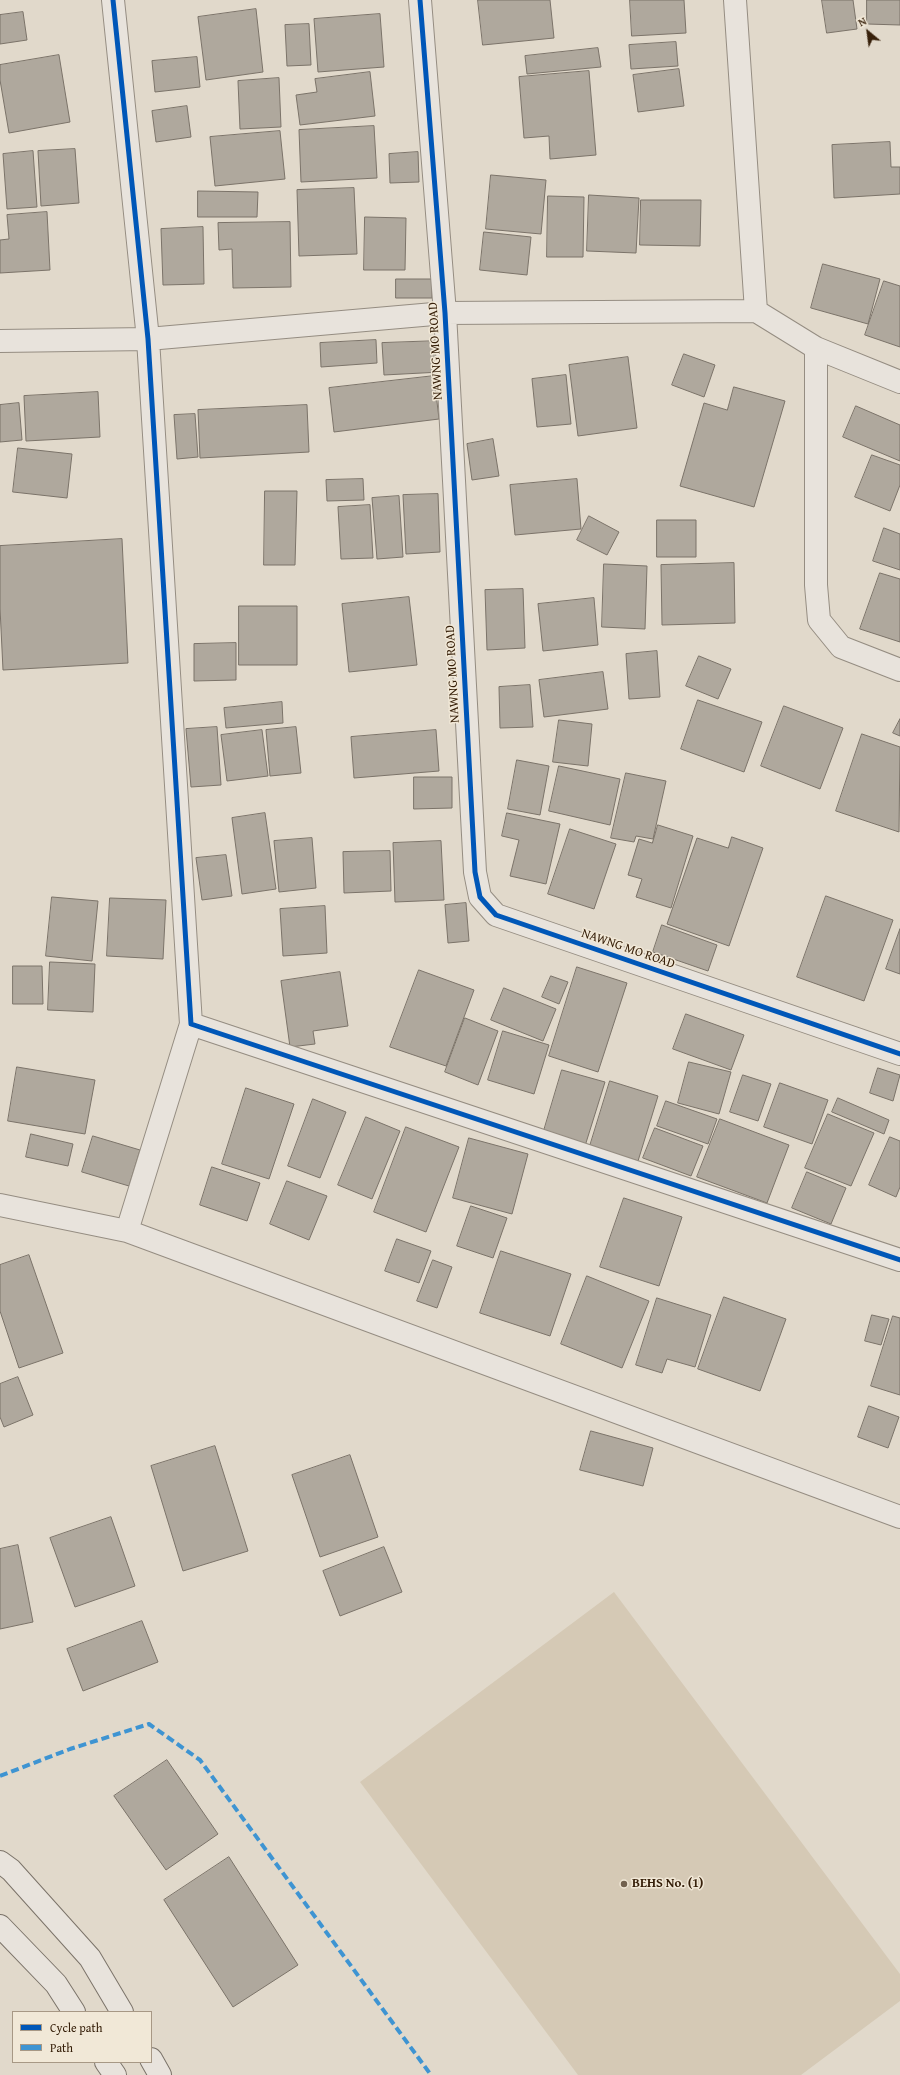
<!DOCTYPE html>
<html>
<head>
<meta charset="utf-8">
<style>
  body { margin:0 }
  #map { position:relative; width:900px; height:2075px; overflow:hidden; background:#e1d9cb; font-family:"Gentium Book Plus",serif }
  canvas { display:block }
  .legend { position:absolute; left:12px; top:2011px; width:140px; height:52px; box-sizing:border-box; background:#f1e8d7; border:1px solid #a79885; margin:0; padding:5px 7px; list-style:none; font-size:12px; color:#37200a }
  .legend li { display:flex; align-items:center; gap:8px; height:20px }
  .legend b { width:20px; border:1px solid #a79885 }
  .north { position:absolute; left:848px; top:12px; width:40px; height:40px; -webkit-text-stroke:3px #f1e8d7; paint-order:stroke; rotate:331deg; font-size:11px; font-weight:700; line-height:16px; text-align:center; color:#37200a }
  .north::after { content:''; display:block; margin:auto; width:14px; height:18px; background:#37200a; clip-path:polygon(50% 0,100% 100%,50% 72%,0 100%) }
</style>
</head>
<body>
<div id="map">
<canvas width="900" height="2075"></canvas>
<ul class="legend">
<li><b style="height:5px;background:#0057b8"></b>Cycle path</li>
<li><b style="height:5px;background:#3e94d2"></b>Path</li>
</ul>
<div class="north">N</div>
</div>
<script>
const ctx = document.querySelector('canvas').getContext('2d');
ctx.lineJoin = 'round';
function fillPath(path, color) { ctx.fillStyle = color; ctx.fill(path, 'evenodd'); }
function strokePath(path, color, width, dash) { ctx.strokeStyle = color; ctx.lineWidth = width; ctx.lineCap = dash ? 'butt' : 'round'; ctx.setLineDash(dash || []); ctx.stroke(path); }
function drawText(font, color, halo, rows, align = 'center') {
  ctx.font = font + ' "Gentium Book Plus",serif'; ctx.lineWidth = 3; ctx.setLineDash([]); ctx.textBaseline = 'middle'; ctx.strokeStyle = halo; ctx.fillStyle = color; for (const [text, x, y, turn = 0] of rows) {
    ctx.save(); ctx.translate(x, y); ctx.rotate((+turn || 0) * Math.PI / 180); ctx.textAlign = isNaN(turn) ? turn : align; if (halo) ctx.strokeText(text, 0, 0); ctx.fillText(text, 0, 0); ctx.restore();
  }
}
fillPath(new Path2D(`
  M 614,1592 L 900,1974 L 900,2001 L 801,2075 L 578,2075 L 360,1782 Z`), '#d5c9b5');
const building = new Path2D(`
  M 478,0 L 550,0 L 554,38 L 483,45 Z
  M 630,0 L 684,0 L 686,33 L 632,36 Z
  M 822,0 L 853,0 L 857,29 L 827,33 Z
  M 867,0 L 900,0 L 900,25 L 867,24 Z
  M 256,9 L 263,72 L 206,80 L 198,17 Z
  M 23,12 L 27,40 L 0,44 L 0,15 Z
  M 380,14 L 384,67 L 318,72 L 314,19 Z
  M 309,24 L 311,65 L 287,66 L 285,25 Z
  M 676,42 L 678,66 L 631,69 L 629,45 Z
  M 598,48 L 601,67 L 527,74 L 525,56 Z
  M 59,55 L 70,122 L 9,133 L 0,80 L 0,65 Z
  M 197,57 L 200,87 L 155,92 L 152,61 Z
  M 679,69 L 684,106 L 638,112 L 633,75 Z
  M 589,71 L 596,155 L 550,159 L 549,136 L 524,138 L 519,77 Z
  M 370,72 L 375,116 L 300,125 L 296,95 L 317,92 L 315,79 Z
  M 279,78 L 281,127 L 240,129 L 238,81 Z
  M 187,106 L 191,137 L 156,142 L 152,111 Z
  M 374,126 L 377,178 L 301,182 L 299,130 Z
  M 280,131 L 285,179 L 215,186 L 210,137 Z
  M 890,142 L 891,167 L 900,167 L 900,194 L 834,198 L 832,145 Z
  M 75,149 L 79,203 L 41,206 L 38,151 Z
  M 33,151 L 37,207 L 7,209 L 3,154 Z
  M 418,152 L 419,182 L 390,183 L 389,154 Z
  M 491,175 L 546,180 L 541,234 L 486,229 Z
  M 354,188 L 357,254 L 299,256 L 297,190 Z
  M 198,191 L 258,192 L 257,217 L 198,217 Z
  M 589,195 L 639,198 L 636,253 L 587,251 Z
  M 548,196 L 584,197 L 583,257 L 547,257 Z
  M 641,200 L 701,200 L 700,246 L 640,245 Z
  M 47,212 L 50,270 L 0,273 L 0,240 L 9,239 L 7,215 Z
  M 365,217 L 406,218 L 405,270 L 364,270 Z
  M 290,222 L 291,287 L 233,288 L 232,249 L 219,250 L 218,223 Z
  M 203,227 L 204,284 L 163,285 L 161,229 Z
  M 484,232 L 531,237 L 527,275 L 480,270 Z
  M 823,264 L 880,279 L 868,324 L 811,308 Z
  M 396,279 L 432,279 L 432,298 L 396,298 Z
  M 884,281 L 900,286 L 900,347 L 865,335 Z
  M 376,340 L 377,363 L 321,367 L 320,343 Z
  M 439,341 L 441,372 L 384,375 L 382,343 Z
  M 684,354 L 715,365 L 704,397 L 672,385 Z
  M 628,357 L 637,428 L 578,436 L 569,365 Z
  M 566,375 L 571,424 L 537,427 L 532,379 Z
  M 434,376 L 439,419 L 334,432 L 329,388 Z
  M 734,387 L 785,401 L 754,507 L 680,486 L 704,403 L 727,410 Z
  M 98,392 L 100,437 L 26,441 L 24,396 Z
  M 19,403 L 22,440 L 0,442 L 0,405 Z
  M 307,405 L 309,452 L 200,458 L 198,410 Z
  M 856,406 L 900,425 L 900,461 L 843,437 Z
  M 195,414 L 198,457 L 177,459 L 174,415 Z
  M 493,439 L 499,476 L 472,480 L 467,444 Z
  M 18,448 L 72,454 L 67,498 L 13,492 Z
  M 872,455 L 900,465 L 900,485 L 890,511 L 855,497 Z
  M 363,479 L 364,500 L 327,501 L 326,480 Z
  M 577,479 L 581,529 L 515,535 L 510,485 Z
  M 265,491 L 297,491 L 295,565 L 264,565 Z
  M 438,494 L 440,552 L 406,554 L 403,495 Z
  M 399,496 L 403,557 L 377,559 L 372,498 Z
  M 370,505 L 373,558 L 341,559 L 338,507 Z
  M 589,516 L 619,532 L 607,555 L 577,540 Z
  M 657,520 L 696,520 L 696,557 L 657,557 Z
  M 884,528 L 900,534 L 900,570 L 873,561 Z
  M 122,539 L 128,663 L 3,670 L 0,608 L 0,546 Z
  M 734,563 L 735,623 L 662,625 L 661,565 Z
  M 604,564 L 647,566 L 645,629 L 602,627 Z
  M 880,573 L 900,579 L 900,642 L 860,629 Z
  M 523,589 L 525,648 L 487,650 L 485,590 Z
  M 409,597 L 417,665 L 349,672 L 342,604 Z
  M 594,598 L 598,645 L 543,651 L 538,604 Z
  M 239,606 L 297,606 L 297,665 L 239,665 Z
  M 236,643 L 236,680 L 194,681 L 194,644 Z
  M 657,651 L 660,697 L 629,699 L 626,654 Z
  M 699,656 L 731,669 L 718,699 L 686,686 Z
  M 603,672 L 608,709 L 544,717 L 539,680 Z
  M 530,685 L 533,727 L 500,728 L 499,687 Z
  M 698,700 L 762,722 L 744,772 L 681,749 Z
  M 282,702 L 283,723 L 226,728 L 224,708 Z
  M 784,706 L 843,728 L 820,789 L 761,766 Z
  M 900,719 L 900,736 L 893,733 Z
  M 559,720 L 592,724 L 588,766 L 553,762 Z
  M 217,727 L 221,785 L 191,787 L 186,729 Z
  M 296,727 L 301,773 L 270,776 L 266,730 Z
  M 262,730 L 268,776 L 227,781 L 221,735 Z
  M 436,730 L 439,771 L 354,778 L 351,737 Z
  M 862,734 L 900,747 L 899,832 L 836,811 Z
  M 517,760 L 549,766 L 540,815 L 508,809 Z
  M 559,766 L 620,779 L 610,825 L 549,811 Z
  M 626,773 L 666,781 L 653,839 L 636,836 L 634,842 L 611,838 Z
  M 414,777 L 452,777 L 452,808 L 414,809 Z
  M 265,813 L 276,889 L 242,894 L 232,818 Z
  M 507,813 L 560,824 L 546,884 L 510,876 L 519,840 L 502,836 Z
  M 658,825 L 693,836 L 671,908 L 636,897 L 642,879 L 628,875 L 639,839 L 652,843 Z
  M 570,829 L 616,844 L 594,909 L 548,894 Z
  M 732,837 L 763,848 L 729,946 L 667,924 L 697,838 L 728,848 Z
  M 312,838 L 316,888 L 279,892 L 274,841 Z
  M 441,841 L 444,900 L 395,902 L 393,843 Z
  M 390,851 L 391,891 L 344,893 L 343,852 Z
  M 226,855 L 232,896 L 202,900 L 196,858 Z
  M 826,896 L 893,920 L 864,1001 L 797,977 Z
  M 52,897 L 98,901 L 92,961 L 46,956 Z
  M 110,898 L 166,900 L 163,959 L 107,956 Z
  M 466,903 L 469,941 L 448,943 L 445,905 Z
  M 325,906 L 327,953 L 283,956 L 280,909 Z
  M 662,925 L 717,945 L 708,971 L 653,952 Z
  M 900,929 L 900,974 L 886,969 Z
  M 50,962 L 95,964 L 93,1012 L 48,1010 Z
  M 13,966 L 42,966 L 43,1004 L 13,1004 Z
  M 577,967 L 627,983 L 598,1072 L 549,1056 Z
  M 419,970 L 474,990 L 446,1066 L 390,1047 Z
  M 340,972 L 348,1026 L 313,1031 L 315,1044 L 290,1047 L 281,981 Z
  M 551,976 L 568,982 L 559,1004 L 542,997 Z
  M 504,988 L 556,1009 L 543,1041 L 491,1020 Z
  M 686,1014 L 744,1035 L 731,1070 L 673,1049 Z
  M 465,1018 L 498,1031 L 478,1085 L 445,1072 Z
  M 503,1031 L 549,1045 L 534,1094 L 488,1080 Z
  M 689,1062 L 731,1072 L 719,1114 L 678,1103 Z
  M 17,1067 L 95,1080 L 85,1134 L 8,1121 Z
  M 878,1068 L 900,1075 L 893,1101 L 870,1093 Z
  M 562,1070 L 605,1082 L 585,1146 L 543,1134 Z
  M 743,1075 L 771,1084 L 758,1121 L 730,1112 Z
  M 610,1081 L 658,1096 L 638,1161 L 590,1146 Z
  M 780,1083 L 828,1100 L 812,1144 L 764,1127 Z
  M 246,1088 L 294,1104 L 269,1179 L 222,1164 Z
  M 838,1098 L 889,1120 L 884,1134 L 832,1112 Z
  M 313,1099 L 346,1112 L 320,1178 L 288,1166 Z
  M 666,1101 L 717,1119 L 708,1144 L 657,1126 Z
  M 828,1114 L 874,1133 L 851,1186 L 805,1168 Z
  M 366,1117 L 400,1131 L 372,1199 L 338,1185 Z
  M 720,1119 L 789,1145 L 767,1203 L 697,1177 Z
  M 406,1127 L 459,1147 L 426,1232 L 374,1212 Z
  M 655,1128 L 703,1146 L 691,1176 L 643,1158 Z
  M 31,1134 L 73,1144 L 68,1166 L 26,1157 Z
  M 93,1136 L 140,1150 L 129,1186 L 82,1172 Z
  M 890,1137 L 900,1141 L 900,1187 L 896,1197 L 869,1185 Z
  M 469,1138 L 528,1154 L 512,1214 L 453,1198 Z
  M 212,1167 L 260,1183 L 247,1221 L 200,1205 Z
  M 807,1172 L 846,1188 L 831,1224 L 792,1208 Z
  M 287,1181 L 327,1196 L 309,1240 L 270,1224 Z
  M 624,1198 L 682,1217 L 659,1286 L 600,1267 Z
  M 471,1206 L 507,1218 L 493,1258 L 457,1246 Z
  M 397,1239 L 431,1251 L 419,1283 L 385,1271 Z
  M 501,1251 L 571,1274 L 550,1336 L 480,1313 Z
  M 29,1255 L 63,1353 L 19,1368 L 0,1311 L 0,1265 Z
  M 433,1260 L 452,1267 L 437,1308 L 417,1301 Z
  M 587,1276 L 649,1301 L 622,1368 L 561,1344 Z
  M 724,1297 L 786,1319 L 760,1391 L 698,1369 Z
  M 657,1298 L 711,1315 L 695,1367 L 667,1359 L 662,1373 L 636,1365 Z
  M 872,1315 L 889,1319 L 881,1345 L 865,1341 Z
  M 893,1316 L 900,1318 L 900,1395 L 871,1386 Z
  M 18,1377 L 33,1415 L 4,1427 L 0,1417 L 0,1384 Z
  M 869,1406 L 899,1417 L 888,1448 L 858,1437 Z
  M 591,1431 L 653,1448 L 643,1486 L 580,1470 Z
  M 215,1446 L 248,1551 L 183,1571 L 151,1466 Z
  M 350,1455 L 378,1537 L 320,1557 L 292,1475 Z
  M 111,1517 L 135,1586 L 75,1607 L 50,1538 Z
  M 18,1545 L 33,1622 L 0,1629 L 0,1549 Z
  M 384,1547 L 402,1592 L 340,1616 L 323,1571 Z
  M 142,1621 L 158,1662 L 83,1691 L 67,1649 Z
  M 167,1760 L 218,1834 L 166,1870 L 114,1796 Z
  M 229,1857 L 298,1965 L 233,2007 L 164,1900 Z`);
fillPath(building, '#afa89d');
strokePath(building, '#7b7369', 1);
const minor = new Path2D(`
  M 113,0 L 148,339 L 191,1024 L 900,1260
  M 420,0 L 445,313 L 475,872 L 480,897 L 496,915 L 900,1054
  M 735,0 L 756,311
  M 0,341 L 148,339 L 445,313 L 756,311 L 816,348 L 900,382
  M 816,348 L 816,585 L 819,620 L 841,647 L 900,670
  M 0,1205 L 127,1231 L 900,1517
  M 127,1231 L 191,1024`);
const secondary = new Path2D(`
  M 0,1862 L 11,1870 L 90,1958 L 122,2012
  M 0,1926 L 56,1984 L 74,2012
  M 151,2059 L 160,2075
  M 106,2062 L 115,2075`);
strokePath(minor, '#958d82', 24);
strokePath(secondary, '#7b7369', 24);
strokePath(minor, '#e8e3dc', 22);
strokePath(secondary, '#e8e3dc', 22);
strokePath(new Path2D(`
  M 0,1776 L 70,1749 L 149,1724 L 200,1760 L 431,2075`), '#3e94d2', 4, [8, 4]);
strokePath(new Path2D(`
  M 113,0 L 148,339 L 191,1024 L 900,1260
  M 420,0 L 445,313 L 475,872 L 480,897 L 496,915 L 900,1054`), '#0057b8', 5);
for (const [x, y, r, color] of [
  [624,1884,4,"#72614e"]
]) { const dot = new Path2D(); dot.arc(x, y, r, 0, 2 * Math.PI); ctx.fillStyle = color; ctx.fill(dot); strokePath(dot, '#f1e8d7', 1.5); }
drawText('13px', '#37200a', '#f1e8d7', [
  ["NAWNG MO ROAD",436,351,-93],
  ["NAWNG MO ROAD",453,674,-93],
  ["NAWNG MO ROAD",628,949,19]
]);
drawText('bold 13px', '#37200a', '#f1e8d7', [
  ["BEHS No. (1)",632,1884]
], 'left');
</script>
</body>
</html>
